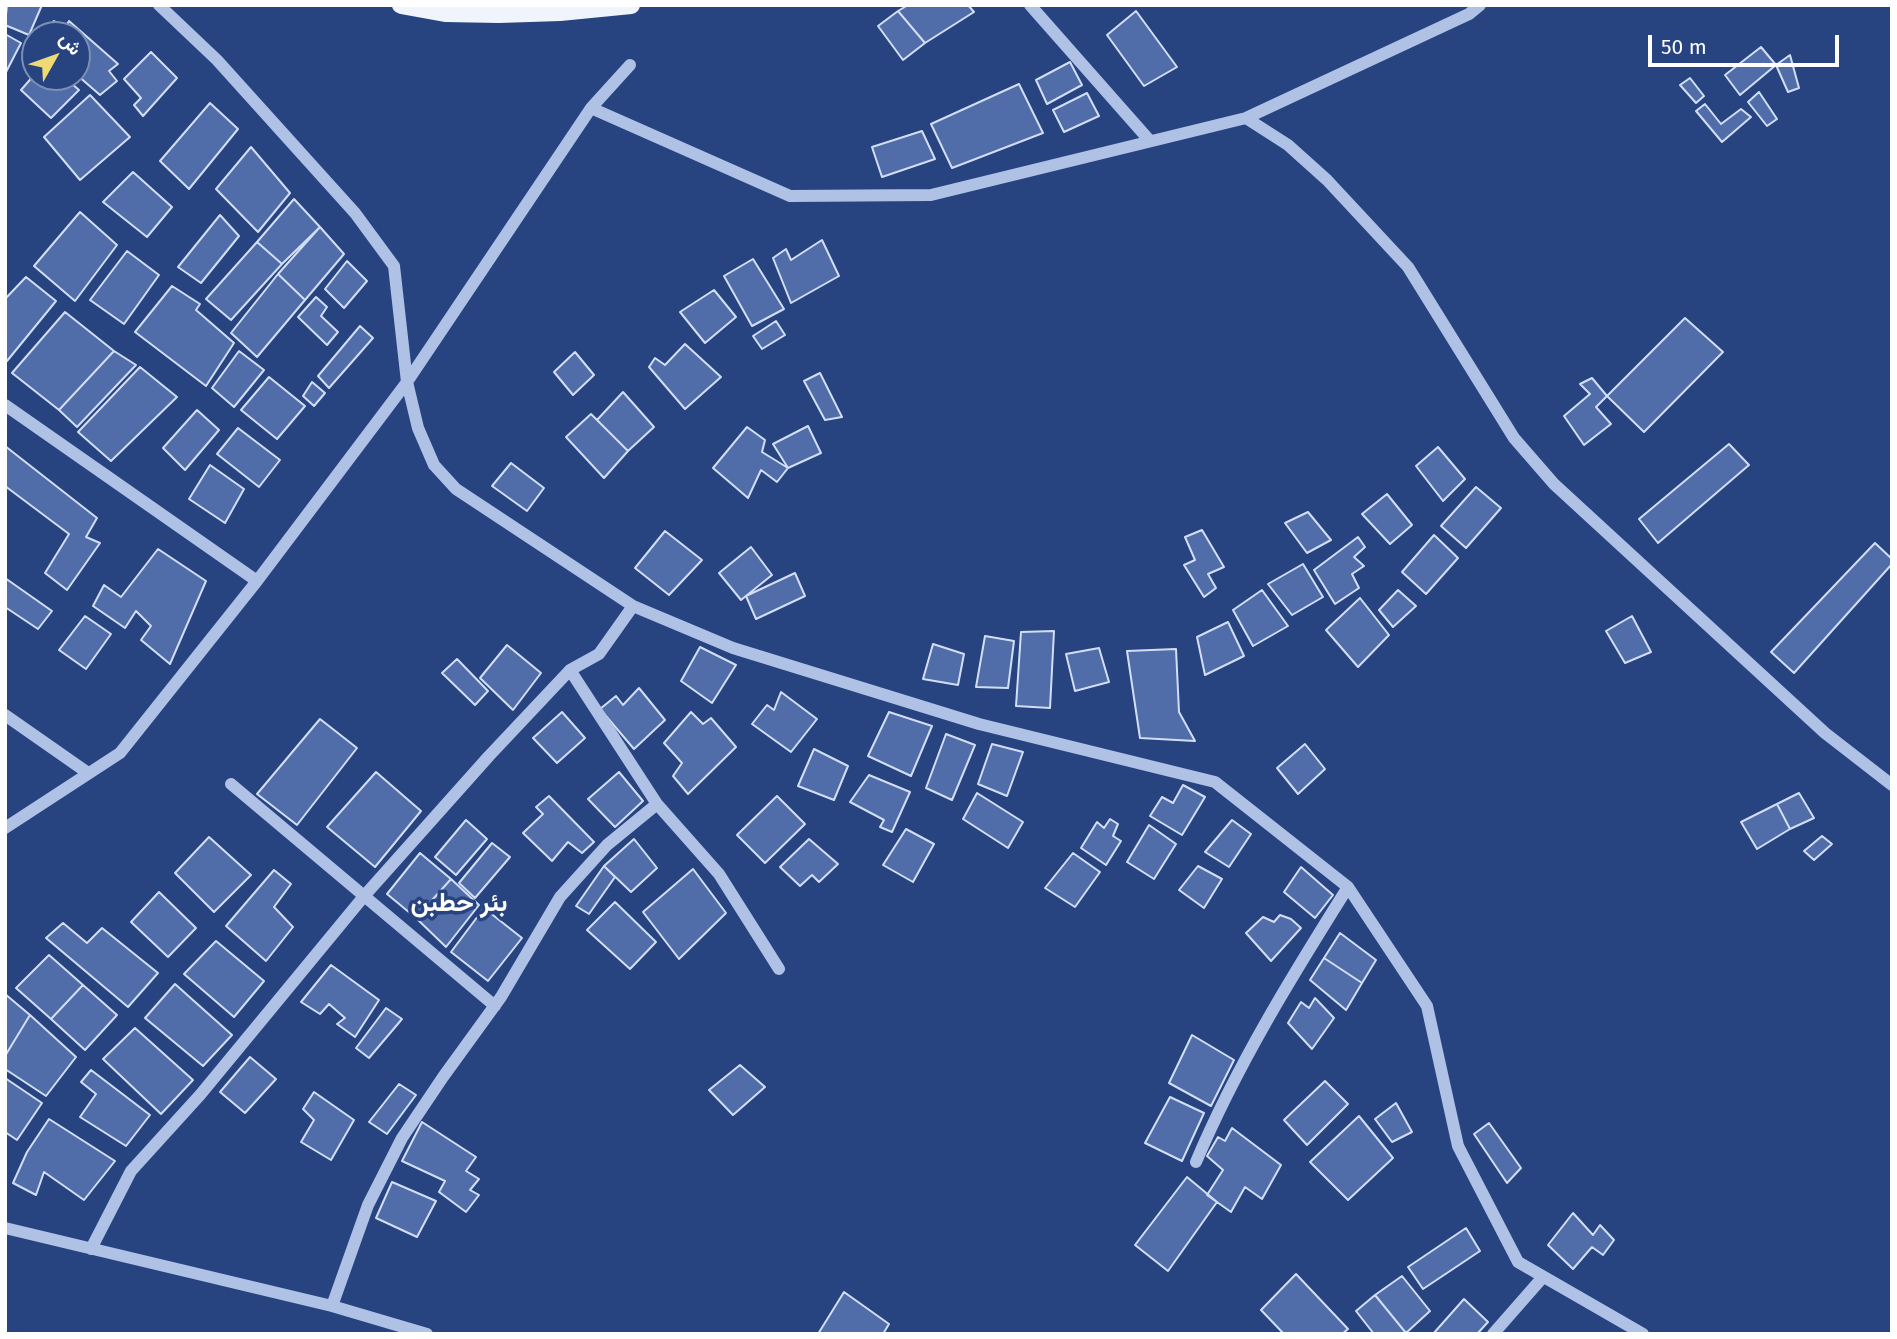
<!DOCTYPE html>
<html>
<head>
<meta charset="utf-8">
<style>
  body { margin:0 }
  #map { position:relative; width:1897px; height:1339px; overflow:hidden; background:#274481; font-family:"Fira Sans",Vazirmatn,sans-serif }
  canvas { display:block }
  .frame { position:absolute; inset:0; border:7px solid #fff; pointer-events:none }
  .north { position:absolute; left:21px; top:21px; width:70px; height:70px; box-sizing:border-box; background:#274481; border:2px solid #7d8fb3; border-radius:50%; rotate:50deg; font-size:19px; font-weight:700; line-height:28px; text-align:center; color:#fff }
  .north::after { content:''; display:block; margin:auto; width:24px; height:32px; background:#eed975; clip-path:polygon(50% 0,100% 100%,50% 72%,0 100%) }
  .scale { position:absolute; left:1648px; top:35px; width:191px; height:32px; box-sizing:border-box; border:4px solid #fff; border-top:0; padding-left:9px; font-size:21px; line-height:24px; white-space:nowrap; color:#fff; -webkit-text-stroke:5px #274481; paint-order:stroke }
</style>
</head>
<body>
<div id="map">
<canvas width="1897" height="1339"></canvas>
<div class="frame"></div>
<div class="north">ش</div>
<div class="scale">50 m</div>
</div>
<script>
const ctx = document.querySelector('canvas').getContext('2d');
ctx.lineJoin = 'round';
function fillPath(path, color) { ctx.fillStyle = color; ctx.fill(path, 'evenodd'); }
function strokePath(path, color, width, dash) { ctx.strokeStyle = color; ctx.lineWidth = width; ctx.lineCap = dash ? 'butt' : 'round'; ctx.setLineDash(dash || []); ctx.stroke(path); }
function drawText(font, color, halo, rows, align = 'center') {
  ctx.font = font + ' "Fira Sans",Vazirmatn,sans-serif'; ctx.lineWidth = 7; ctx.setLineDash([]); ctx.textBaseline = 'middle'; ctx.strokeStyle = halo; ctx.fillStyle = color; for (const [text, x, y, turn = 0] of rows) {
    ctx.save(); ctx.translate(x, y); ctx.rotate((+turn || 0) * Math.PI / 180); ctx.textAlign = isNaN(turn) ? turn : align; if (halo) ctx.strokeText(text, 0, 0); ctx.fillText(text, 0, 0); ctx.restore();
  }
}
const building = new Path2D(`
  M 7,5 L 42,5 L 29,35 L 5,25 Z
  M 908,5 L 968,5 L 974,12 L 925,43 L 898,11 Z
  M 898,11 L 925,43 L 903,60 L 878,26 Z
  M 1136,11 L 1177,67 L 1144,86 L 1107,35 Z
  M 54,21 L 65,28 L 69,21 L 118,64 L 109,71 L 117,81 L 100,95 L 77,75 L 77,35 L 42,35 Z
  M 5,34 L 21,43 L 5,74 Z
  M 1761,47 L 1776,65 L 1740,95 L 1725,75 Z
  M 151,52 L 177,78 L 143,116 L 134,105 L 141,98 L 124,79 Z
  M 1790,55 L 1799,88 L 1788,92 L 1776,65 Z
  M 1070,62 L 1082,85 L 1047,104 L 1036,80 Z
  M 35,74 L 35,77 L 64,77 L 79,90 L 51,118 L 21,90 Z
  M 1690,78 L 1704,96 L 1696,103 L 1680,85 Z
  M 1019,84 L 1043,133 L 952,168 L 931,124 Z
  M 1759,92 L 1777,119 L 1767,126 L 1748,102 Z
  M 1087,93 L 1099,116 L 1064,132 L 1053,110 Z
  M 90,95 L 130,137 L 80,180 L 44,137 Z
  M 210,103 L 238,129 L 189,189 L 160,161 Z
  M 1705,104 L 1721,124 L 1741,109 L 1751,117 L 1722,142 L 1696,111 Z
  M 922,131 L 935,159 L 882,177 L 872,147 Z
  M 251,147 L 290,193 L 258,232 L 216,189 Z
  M 133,172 L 172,207 L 147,237 L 103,202 Z
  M 294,199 L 320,227 L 282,264 L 257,242 Z
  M 80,212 L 117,245 L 75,301 L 34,266 Z
  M 220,215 L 239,236 L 201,283 L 178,267 Z
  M 320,227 L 344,254 L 305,300 L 278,274 Z
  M 822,240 L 839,276 L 791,303 L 773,258 L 786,249 L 791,260 Z
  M 257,242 L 282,264 L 231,320 L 206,299 Z
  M 127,251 L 159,275 L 124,324 L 90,300 Z
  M 753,259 L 784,309 L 752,326 L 724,276 Z
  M 347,261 L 367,281 L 344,308 L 325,289 Z
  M 278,274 L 305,300 L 257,357 L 231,333 Z
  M 26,277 L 56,301 L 7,361 L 5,360 L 5,299 Z
  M 172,286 L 200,304 L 196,310 L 234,343 L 206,386 L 135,332 Z
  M 714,290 L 736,317 L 705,343 L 680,312 Z
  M 316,297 L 327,307 L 321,316 L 338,332 L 327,345 L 298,317 Z
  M 65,312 L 114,351 L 59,410 L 12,373 Z
  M 1685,318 L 1723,352 L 1644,432 L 1607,396 Z
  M 776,321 L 785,335 L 762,349 L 753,336 Z
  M 360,326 L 373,338 L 329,388 L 318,376 Z
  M 685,344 L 721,377 L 685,409 L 649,367 L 655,358 L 665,365 Z
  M 114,351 L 136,365 L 77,427 L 59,410 Z
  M 239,351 L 264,370 L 234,407 L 212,388 Z
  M 575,352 L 594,375 L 573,395 L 554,372 Z
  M 140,367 L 177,397 L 111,461 L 78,432 Z
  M 820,373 L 842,417 L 825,420 L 804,381 Z
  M 269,377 L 305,406 L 277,439 L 241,410 Z
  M 1592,378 L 1607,396 L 1596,407 L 1611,424 L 1584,445 L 1564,416 L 1590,394 L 1580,384 Z
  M 312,382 L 325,393 L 314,406 L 303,396 Z
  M 623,392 L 654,427 L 628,451 L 597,420 Z
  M 197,410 L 219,430 L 185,470 L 163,448 Z
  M 591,414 L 628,451 L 604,478 L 566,437 Z
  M 808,426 L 821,453 L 788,468 L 773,444 Z
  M 747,427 L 765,440 L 762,452 L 788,468 L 777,482 L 761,470 L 748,498 L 713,468 Z
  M 238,428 L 280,460 L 259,487 L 217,454 Z
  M 1729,444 L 1749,465 L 1658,543 L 1639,519 Z
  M 5,446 L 97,518 L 86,537 L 100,543 L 67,590 L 45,573 L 69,534 L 5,486 Z
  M 1438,447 L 1465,479 L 1443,501 L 1416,466 Z
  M 511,463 L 544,488 L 527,511 L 492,486 Z
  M 210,465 L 244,489 L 225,523 L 189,499 Z
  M 1476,487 L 1501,508 L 1466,548 L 1441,526 Z
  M 1387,494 L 1412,525 L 1390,544 L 1362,514 Z
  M 1308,512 L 1331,540 L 1307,553 L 1285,523 Z
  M 1202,530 L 1224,567 L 1208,574 L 1216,588 L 1204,597 L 1184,565 L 1195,560 L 1185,537 Z
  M 665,531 L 702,560 L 669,595 L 635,568 Z
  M 1434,535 L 1458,558 L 1426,594 L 1402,572 Z
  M 1358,537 L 1365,547 L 1354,557 L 1364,566 L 1352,574 L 1359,588 L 1335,604 L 1314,570 Z
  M 1875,543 L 1892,559 L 1892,564 L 1794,673 L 1771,652 Z
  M 751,547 L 772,575 L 741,600 L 719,573 Z
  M 158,549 L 206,581 L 170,664 L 141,640 L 151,626 L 136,611 L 125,628 L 93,606 L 104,585 L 121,597 Z
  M 1303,564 L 1323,597 L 1292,615 L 1268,584 Z
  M 795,573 L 805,596 L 756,619 L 746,596 Z
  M 5,578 L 52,611 L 38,629 L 5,607 Z
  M 1262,590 L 1288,626 L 1253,646 L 1233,610 Z
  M 1398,590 L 1416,606 L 1393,627 L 1379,610 Z
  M 1360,598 L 1389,635 L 1358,667 L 1326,630 Z
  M 85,616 L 111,634 L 86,669 L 59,650 Z
  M 1632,616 L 1651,652 L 1625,663 L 1606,631 Z
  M 1228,622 L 1244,656 L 1205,675 L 1197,637 Z
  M 1054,631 L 1050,708 L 1016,706 L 1021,632 Z
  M 985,636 L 1014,641 L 1008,688 L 976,687 Z
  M 933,644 L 964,654 L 958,685 L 923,679 Z
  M 507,645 L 541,673 L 513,710 L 480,678 Z
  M 700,647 L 736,665 L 712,703 L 681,681 Z
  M 1099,648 L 1109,682 L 1075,691 L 1066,654 Z
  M 1176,649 L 1179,712 L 1195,741 L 1140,738 L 1127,651 Z
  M 457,659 L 488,691 L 475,705 L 442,673 Z
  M 639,688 L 665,720 L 634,749 L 600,709 L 616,696 L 623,705 Z
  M 781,692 L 817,719 L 791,752 L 752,724 L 767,705 L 774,710 Z
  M 562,712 L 585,738 L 557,763 L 533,738 Z
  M 691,712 L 703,724 L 711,718 L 736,747 L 688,794 L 673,776 L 682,763 L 664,743 Z
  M 889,712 L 932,726 L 911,776 L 868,756 Z
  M 320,719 L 357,748 L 297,825 L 257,794 Z
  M 946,734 L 975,745 L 952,800 L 926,788 Z
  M 992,744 L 1023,752 L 1007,796 L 978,784 Z
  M 1305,744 L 1325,769 L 1298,794 L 1277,768 Z
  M 814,749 L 848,766 L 834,800 L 798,786 Z
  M 376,772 L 421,811 L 375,867 L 327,827 Z
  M 619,772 L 643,801 L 615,827 L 588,799 Z
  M 869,775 L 910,792 L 892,832 L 880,827 L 884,820 L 850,802 Z
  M 1183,785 L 1205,797 L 1182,835 L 1150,816 L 1162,797 L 1173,803 Z
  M 977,793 L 1023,822 L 1008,848 L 963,819 Z
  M 1799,793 L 1814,818 L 1790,829 L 1777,804 Z
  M 549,796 L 594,842 L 582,853 L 568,842 L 552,861 L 523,833 L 543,814 L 536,807 Z
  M 777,796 L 805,824 L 765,863 L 737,835 Z
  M 1777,804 L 1790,829 L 1757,849 L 1741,822 Z
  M 1110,819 L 1118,824 L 1113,836 L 1121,841 L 1106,865 L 1081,848 L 1097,822 L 1104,828 Z
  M 466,820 L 487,839 L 456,875 L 435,857 Z
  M 1232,820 L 1251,834 L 1229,867 L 1205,852 Z
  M 1149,825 L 1176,844 L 1154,879 L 1127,862 Z
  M 906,829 L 934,844 L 913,882 L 883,865 Z
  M 1822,836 L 1832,844 L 1814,860 L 1804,851 Z
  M 209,837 L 251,875 L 214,912 L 175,873 Z
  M 634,839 L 657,868 L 631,892 L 604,866 Z
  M 809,839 L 838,864 L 819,882 L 812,875 L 800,886 L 780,867 Z
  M 492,843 L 510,857 L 475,898 L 459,883 Z
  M 420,853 L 451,879 L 416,918 L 387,894 Z
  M 1073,853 L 1100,872 L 1075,907 L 1045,888 Z
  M 604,866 L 615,877 L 589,914 L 576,906 Z
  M 1198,866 L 1222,879 L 1204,908 L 1179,890 Z
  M 1301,867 L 1333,895 L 1315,918 L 1284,892 Z
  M 693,869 L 726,913 L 679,959 L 643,912 Z
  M 274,870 L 291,884 L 274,907 L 293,927 L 266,961 L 226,926 Z
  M 451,879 L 479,905 L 446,947 L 416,918 Z
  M 159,892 L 196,928 L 168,957 L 131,922 Z
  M 615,902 L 656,942 L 630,969 L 587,930 Z
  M 484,908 L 522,938 L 488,981 L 451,952 Z
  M 1280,915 L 1291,919 L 1301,928 L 1271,961 L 1246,933 L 1263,917 L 1274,922 Z
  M 63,923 L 87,943 L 102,928 L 158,973 L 128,1007 L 46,938 Z
  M 1340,933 L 1376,960 L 1362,983 L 1324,958 Z
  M 216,941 L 264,981 L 234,1017 L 184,974 Z
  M 49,955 L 83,985 L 51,1019 L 16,988 Z
  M 1324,958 L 1362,983 L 1346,1010 L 1310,980 Z
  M 331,965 L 379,1000 L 355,1037 L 337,1024 L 345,1018 L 329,1004 L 320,1014 L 301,1002 Z
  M 175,984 L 232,1035 L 203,1066 L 145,1018 Z
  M 83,985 L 117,1015 L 85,1050 L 51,1019 Z
  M 5,994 L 30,1015 L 5,1056 Z
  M 1315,998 L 1334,1018 L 1312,1049 L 1288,1023 L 1301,1002 L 1309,1008 Z
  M 386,1008 L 402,1019 L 369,1058 L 356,1048 Z
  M 30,1015 L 76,1057 L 46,1096 L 5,1069 L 5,1056 Z
  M 135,1028 L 193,1080 L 161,1114 L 103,1059 Z
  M 1192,1035 L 1234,1060 L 1211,1106 L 1169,1083 Z
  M 250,1057 L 276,1079 L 245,1113 L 220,1092 Z
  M 740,1065 L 765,1087 L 733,1115 L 709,1090 Z
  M 91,1070 L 150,1115 L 126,1146 L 80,1117 L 96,1094 L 81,1082 Z
  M 5,1078 L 42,1103 L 17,1140 L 5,1132 Z
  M 1325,1081 L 1348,1104 L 1307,1145 L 1284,1120 Z
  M 399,1084 L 416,1095 L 387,1134 L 369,1122 Z
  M 314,1092 L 354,1120 L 331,1160 L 301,1142 L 314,1120 L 303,1109 Z
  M 1170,1097 L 1204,1113 L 1182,1161 L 1145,1143 Z
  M 1396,1103 L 1412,1132 L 1392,1142 L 1375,1119 Z
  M 1359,1116 L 1393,1158 L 1348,1200 L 1310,1162 Z
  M 49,1119 L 115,1161 L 84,1200 L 44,1172 L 36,1195 L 13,1183 L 27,1152 Z
  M 422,1122 L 476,1157 L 466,1171 L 479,1179 L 470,1190 L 479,1195 L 466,1212 L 439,1192 L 445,1181 L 402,1161 Z
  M 1489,1123 L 1521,1168 L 1507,1183 L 1474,1134 Z
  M 1232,1128 L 1281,1165 L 1262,1199 L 1245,1187 L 1231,1212 L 1207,1195 L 1223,1170 L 1207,1156 L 1218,1137 L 1225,1141 Z
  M 1187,1177 L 1217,1202 L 1168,1271 L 1135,1245 Z
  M 392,1182 L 436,1201 L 417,1237 L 376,1218 Z
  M 1573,1213 L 1593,1235 L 1600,1225 L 1614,1240 L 1603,1255 L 1592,1247 L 1573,1269 L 1548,1245 Z
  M 1466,1228 L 1480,1251 L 1423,1289 L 1408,1267 Z
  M 1296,1274 L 1348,1329 L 1342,1334 L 1284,1334 L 1261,1310 Z
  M 1402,1276 L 1430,1311 L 1406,1333 L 1375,1295 Z
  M 844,1292 L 889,1324 L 883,1334 L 818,1334 Z
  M 1375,1295 L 1406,1333 L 1374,1334 L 1356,1311 Z
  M 1464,1299 L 1488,1322 L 1477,1334 L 1433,1334 Z`);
fillPath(building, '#506da9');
strokePath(building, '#d2def5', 2);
strokePath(new Path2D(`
  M 159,5 L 217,60 L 355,213 L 394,266 L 407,382 L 418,428 L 434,465 L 456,489 L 633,606 L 733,648 L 979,724 L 1215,782 L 1348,887 L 1427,1006 L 1458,1146 L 1518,1262 L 1643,1334
  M 1030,5 L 1150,141
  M 591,108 L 790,196 L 931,195 L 1246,118 L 1469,14 L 1480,5
  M 1246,118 L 1288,145 L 1327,180 L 1408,267 L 1514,438 L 1554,484 L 1825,733 L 1892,785
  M 5,405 L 257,581 L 407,382 L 591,108 L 630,65
  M 570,670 L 657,804 L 719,874 L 779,969
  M 5,715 L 88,773
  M 231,784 L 495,1006
  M 5,828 L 120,753 L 257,581
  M 1196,1162 C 1237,1065 1292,976 1348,887
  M 5,1228 L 332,1306 L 427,1334
  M 91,1249 L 131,1171 L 200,1095 L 365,895 L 489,756 L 570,670 L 599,654 L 633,606
  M 332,1306 L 368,1205 L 402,1138 L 443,1077 L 501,997 L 560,897 L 607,845 L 657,804
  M 1493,1334 L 1543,1277`), '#afc2e6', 12);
strokePath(new Path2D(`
  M 401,5 L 445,13 L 499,14 L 560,12 L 631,5`), '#f0f4fd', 18);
drawText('bold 26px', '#fff', '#274481', [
  ["بئر حطبن",459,904]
]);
</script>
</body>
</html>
